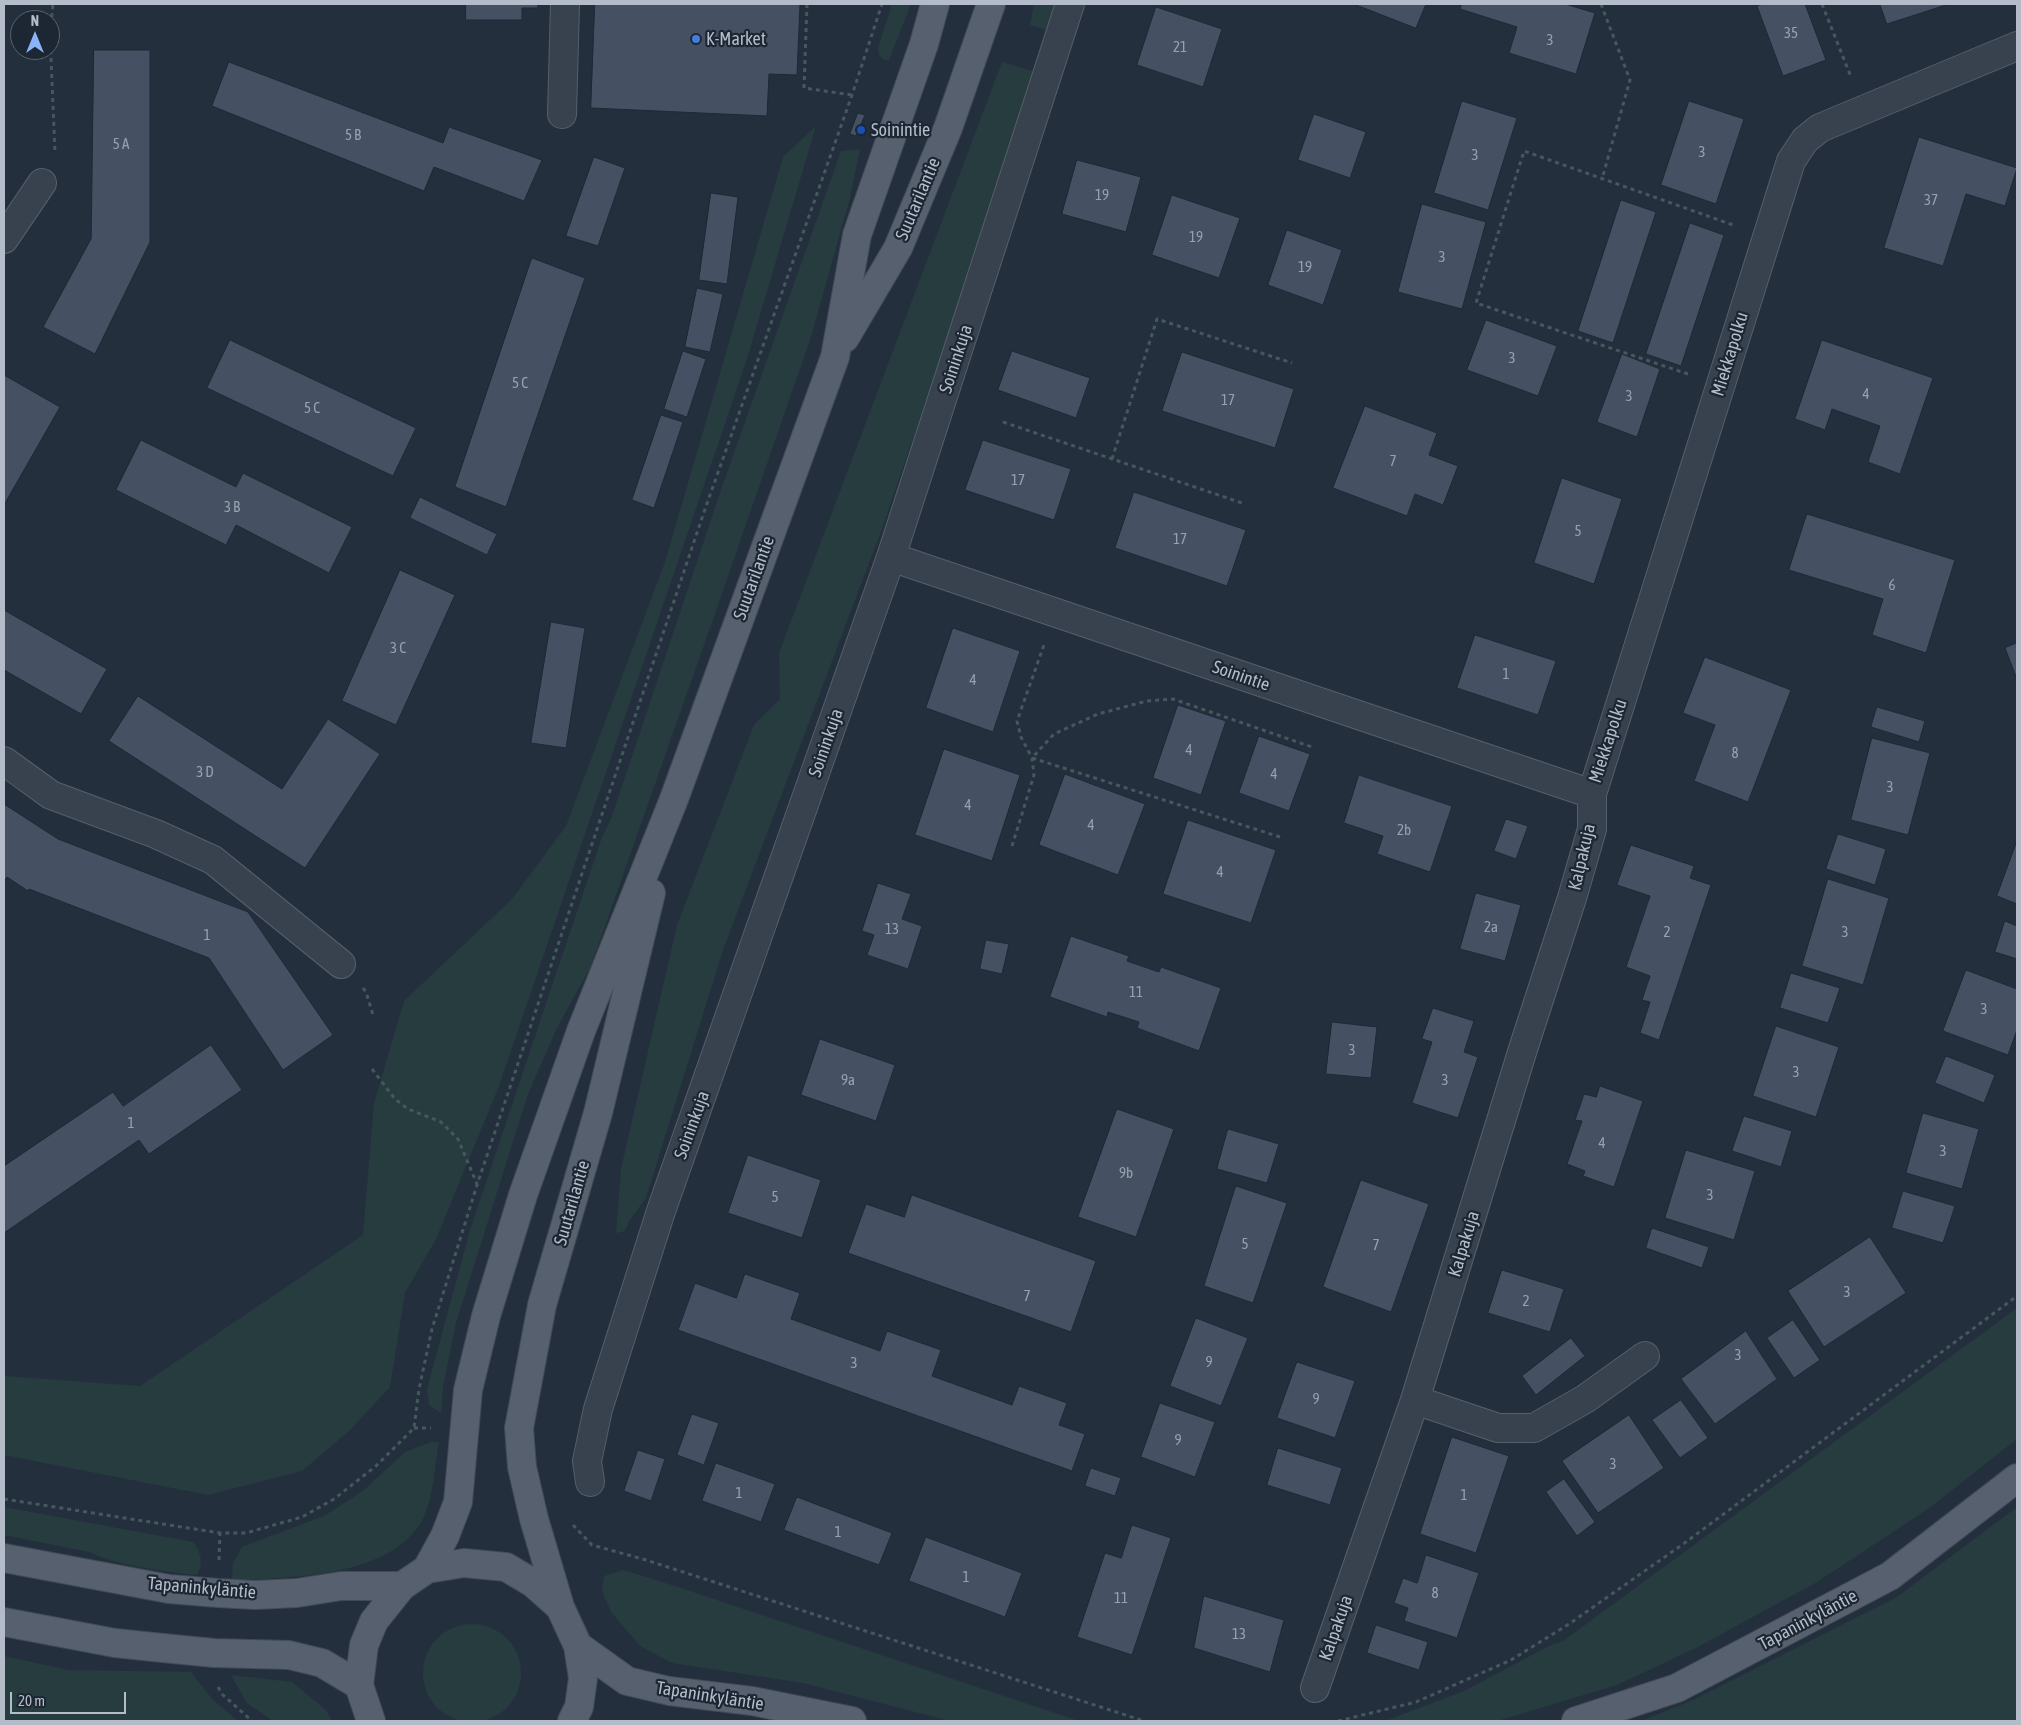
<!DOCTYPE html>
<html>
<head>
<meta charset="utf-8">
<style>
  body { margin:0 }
  #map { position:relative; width:2021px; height:1725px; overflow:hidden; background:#242f3e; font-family:"Asap Condensed",sans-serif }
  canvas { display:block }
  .frame { position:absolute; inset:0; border:5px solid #b4bcc9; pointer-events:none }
  .north { position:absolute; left:10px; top:10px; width:50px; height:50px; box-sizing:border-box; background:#1d2633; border:1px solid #59626f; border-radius:50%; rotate:0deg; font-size:14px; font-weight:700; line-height:20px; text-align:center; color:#b4bcc9 }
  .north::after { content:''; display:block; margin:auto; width:18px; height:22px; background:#8ab4f8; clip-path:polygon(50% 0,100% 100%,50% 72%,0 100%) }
  .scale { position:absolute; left:10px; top:1692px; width:116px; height:22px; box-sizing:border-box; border:2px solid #b4bcc9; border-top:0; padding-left:6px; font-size:15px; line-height:18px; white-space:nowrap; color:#b4bcc9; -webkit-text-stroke:4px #1d2633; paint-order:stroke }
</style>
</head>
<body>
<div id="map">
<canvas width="2021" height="1725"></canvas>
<div class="frame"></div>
<div class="north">N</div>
<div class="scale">20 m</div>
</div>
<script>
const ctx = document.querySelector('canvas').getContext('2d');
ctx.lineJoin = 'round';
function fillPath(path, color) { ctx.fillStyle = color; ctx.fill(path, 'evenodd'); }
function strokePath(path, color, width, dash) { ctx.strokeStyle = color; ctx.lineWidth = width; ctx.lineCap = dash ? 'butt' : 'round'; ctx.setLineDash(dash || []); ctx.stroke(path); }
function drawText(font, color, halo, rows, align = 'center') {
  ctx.font = font + ' "Asap Condensed",sans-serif'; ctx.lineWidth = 4.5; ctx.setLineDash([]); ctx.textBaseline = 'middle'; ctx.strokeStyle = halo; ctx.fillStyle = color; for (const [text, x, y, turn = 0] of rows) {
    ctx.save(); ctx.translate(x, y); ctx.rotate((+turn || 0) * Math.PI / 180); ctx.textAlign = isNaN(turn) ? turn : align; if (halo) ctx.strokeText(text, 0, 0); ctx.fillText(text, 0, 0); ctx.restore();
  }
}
fillPath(new Path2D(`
  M 892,4 L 911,4 L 889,60 L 884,60 L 879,55 L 878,48 Z
  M 1034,4 L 1058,4 L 1049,31 L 1030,25 Z
  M 1002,62 L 1036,72 L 1004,174 L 883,526 L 723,950 L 646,1198 L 629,1221 L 625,1231 L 616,1233 L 621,1169 L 677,925 L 754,725 L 780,699 L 779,653 Z
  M 816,126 L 746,362 L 499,1086 L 436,1239 L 405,1293 L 390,1387 L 349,1431 L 302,1471 L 208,1495 L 4,1455 L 4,1376 L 140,1386 L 363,1235 L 374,1103 L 404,1001 L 512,899 L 566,826 L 665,562 L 783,157 Z
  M 860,149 L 850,198 L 811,337 L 717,608 L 591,966 L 557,1028 L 528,1094 L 456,1323 L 443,1387 L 441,1413 L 429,1405 L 427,1389 L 470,1230 L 601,840 L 612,816 L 723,484 L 841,151 Z
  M 2017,1308 L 2017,1439 L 1928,1509 L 1817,1582 L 1696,1648 L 1617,1685 L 1497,1721 L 1385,1721 L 1464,1691 L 1549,1646 L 1563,1641 Z
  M 431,1442 L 439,1442 C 434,1468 434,1501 420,1524 C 387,1577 289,1578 232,1580 L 233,1563 L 242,1547 L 324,1516 L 363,1491 L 405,1452 Z
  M 4,1507 L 193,1542 C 201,1552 204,1563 197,1575 C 166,1572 115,1565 89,1552 L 4,1535 Z
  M 2017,1507 L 2017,1721 L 1641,1721 L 1693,1700 L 1897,1597 Z
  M 623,1570 L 675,1586 L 1079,1721 L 950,1721 L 803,1683 L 672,1663 L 640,1646 L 611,1612 L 602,1591 L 604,1576 Z
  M423 1673a49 49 0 1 1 98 0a49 49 0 1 1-98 0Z
  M 4,1656 L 69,1670 L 191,1672 L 213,1700 L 238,1721 L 4,1721 Z
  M 231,1675 L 292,1682 L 326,1710 L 332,1721 L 273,1721 L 247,1703 Z`), '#263c3f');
const building = new Path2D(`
  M 466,4 L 538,4 L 538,8 L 522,8 L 522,20 L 466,20 Z
  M 595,4 L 800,4 L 797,75 L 769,74 L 767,116 L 591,108 Z
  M 1354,4 L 1426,4 L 1416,28 Z
  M 1462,4 L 1565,4 L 1595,13 L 1576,74 L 1509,53 L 1517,27 L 1460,9 Z
  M 1763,4 L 1805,4 L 1826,60 L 1783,76 L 1757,6 Z
  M 1880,4 L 1946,4 L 1946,5 L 1887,24 Z
  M 1156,7 L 1222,29 L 1203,87 L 1137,65 Z
  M 94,50 L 150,50 L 150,242 L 95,354 L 43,327 L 91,239 Z
  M 229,62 L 443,143 L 449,127 L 542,160 L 524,201 L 434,167 L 424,191 L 212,106 Z
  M 1462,101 L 1517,118 L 1488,210 L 1434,193 Z
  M 1689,101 L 1744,119 L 1716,204 L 1661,185 Z
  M 858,113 L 865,115 L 856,136 L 850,134 Z
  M 1314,114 L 1366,132 L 1350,178 L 1298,160 Z
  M 1919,137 L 2017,168 L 2005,206 L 1966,194 L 1943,266 L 1884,248 Z
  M 594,157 L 625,168 L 598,246 L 566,236 Z
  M 1077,160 L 1141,177 L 1126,232 L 1062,214 Z
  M 711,193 L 738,197 L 727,284 L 699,280 Z
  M 1172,195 L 1240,218 L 1219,278 L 1152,255 Z
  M 1621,200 L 1656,212 L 1613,343 L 1578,331 Z
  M 1422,204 L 1486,222 L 1462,309 L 1398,292 Z
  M 1690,223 L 1724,235 L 1681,366 L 1646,354 Z
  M 1287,230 L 1342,250 L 1323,305 L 1268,285 Z
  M 532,258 L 585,278 L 506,507 L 455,487 Z
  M 697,288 L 723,294 L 710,352 L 685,347 Z
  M 1486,320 L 1557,346 L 1538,396 L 1467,370 Z
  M 230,340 L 416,428 L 393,476 L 207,388 Z
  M 1822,340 L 1933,378 L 1900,474 L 1868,462 L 1880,426 L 1832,409 L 1825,430 L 1795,419 Z
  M 683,351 L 706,359 L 687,417 L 664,409 Z
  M 1012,351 L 1090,378 L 1076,418 L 998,390 Z
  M 1182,352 L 1294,389 L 1275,448 L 1162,411 Z
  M 1622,354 L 1660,369 L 1637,437 L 1597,422 Z
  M 4,375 L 60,407 L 4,505 Z
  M 1365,406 L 1437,433 L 1429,455 L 1458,466 L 1443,505 L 1415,494 L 1407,516 L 1333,488 Z
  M 661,415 L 683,422 L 654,508 L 632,500 Z
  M 141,440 L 236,487 L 243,473 L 352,527 L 329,573 L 236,525 L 226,545 L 116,490 Z
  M 983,440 L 1071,469 L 1054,520 L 965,490 Z
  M 1562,478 L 1622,499 L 1594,584 L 1534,563 Z
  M 1134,492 L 1246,530 L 1227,586 L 1115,548 Z
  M 420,497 L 497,534 L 487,555 L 410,518 Z
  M 1807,514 L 1955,560 L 1926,653 L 1872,635 L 1883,599 L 1789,570 Z
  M 400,570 L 455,595 L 396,725 L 342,701 Z
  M 4,610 L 107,669 L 81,714 L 4,670 Z
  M 551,622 L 585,628 L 566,748 L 531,743 Z
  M 953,628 L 1020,651 L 993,732 L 926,708 Z
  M 1475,635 L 1556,661 L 1538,715 L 1457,688 Z
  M 2017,643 L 2017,679 L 2005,648 Z
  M 1705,657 L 1791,690 L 1748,802 L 1694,781 L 1715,725 L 1683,713 Z
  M 138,696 L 282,789 L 328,719 L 380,754 L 305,868 L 109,741 Z
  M 1178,705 L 1226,721 L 1201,795 L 1153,778 Z
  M 1877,707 L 1925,721 L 1919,742 L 1871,727 Z
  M 1259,736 L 1310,754 L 1289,811 L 1239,793 Z
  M 1872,738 L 1930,753 L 1908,835 L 1851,820 Z
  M 944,749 L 1020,775 L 992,861 L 915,835 Z
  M 1065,774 L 1145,804 L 1118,875 L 1039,845 Z
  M 1359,775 L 1452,806 L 1430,872 L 1377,854 L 1383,836 L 1344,823 Z
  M 4,804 L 58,839 L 248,912 L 333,1035 L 283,1070 L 209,958 L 29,889 L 28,891 L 7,877 L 4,882 Z
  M 1506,819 L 1528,826 L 1516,859 L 1494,851 Z
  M 1188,820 L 1276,850 L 1251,923 L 1163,894 Z
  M 1838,834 L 1886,849 L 1875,885 L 1826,869 Z
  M 2017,841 L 2017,904 L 1997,896 Z
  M 1631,845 L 1694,866 L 1690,878 L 1711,885 L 1659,1040 L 1640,1033 L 1650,1002 L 1642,1000 L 1650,976 L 1626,967 L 1650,896 L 1617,885 Z
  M 1828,879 L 1889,898 L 1863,985 L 1802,966 Z
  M 878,883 L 911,894 L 902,919 L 922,926 L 908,969 L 867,955 L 874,935 L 862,931 Z
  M 1476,893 L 1521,905 L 1505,961 L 1460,949 Z
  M 2005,921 L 2017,926 L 2017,959 L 1995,952 Z
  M 1071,936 L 1129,956 L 1127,961 L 1159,972 L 1161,967 L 1221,988 L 1199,1051 L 1137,1028 L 1139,1022 L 1108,1012 L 1107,1017 L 1050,997 Z
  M 986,940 L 1009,944 L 1002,974 L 980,969 Z
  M 1966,970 L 2017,989 L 2017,1030 L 2008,1055 L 1943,1031 Z
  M 1791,973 L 1840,988 L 1828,1023 L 1780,1008 Z
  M 1433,1008 L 1474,1021 L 1464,1052 L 1478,1057 L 1458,1118 L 1412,1103 L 1432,1042 L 1422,1039 Z
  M 1332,1022 L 1377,1027 L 1371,1078 L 1326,1074 Z
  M 1776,1026 L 1839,1047 L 1816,1117 L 1753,1096 Z
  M 820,1039 L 895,1065 L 876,1121 L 801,1095 Z
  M 211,1045 L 242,1090 L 149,1154 L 139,1140 L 4,1233 L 4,1166 L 113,1092 L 123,1106 Z
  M 1946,1056 L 1995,1075 L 1984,1103 L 1935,1083 Z
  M 1600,1086 L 1643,1101 L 1614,1187 L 1583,1176 L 1585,1171 L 1567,1164 L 1582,1121 L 1575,1120 L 1584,1094 L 1596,1097 Z
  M 1117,1109 L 1174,1129 L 1136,1237 L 1078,1217 Z
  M 1923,1113 L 1979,1129 L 1962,1189 L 1906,1173 Z
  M 1744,1116 L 1792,1131 L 1781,1167 L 1732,1151 Z
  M 1228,1129 L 1279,1144 L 1267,1183 L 1217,1169 Z
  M 1686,1150 L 1755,1171 L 1734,1240 L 1665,1218 Z
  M 748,1155 L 821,1180 L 802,1238 L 728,1213 Z
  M 1361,1180 L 1429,1204 L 1391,1312 L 1323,1287 Z
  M 1236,1186 L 1287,1203 L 1253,1303 L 1204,1286 Z
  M 1903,1191 L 1955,1206 L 1943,1243 L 1892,1228 Z
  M 912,1195 L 1096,1261 L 1071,1332 L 848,1253 L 866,1204 L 904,1217 Z
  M 1652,1228 L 1709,1247 L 1702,1268 L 1646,1248 Z
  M 1870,1237 L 1906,1293 L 1824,1347 L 1788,1291 Z
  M 1502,1270 L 1564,1289 L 1550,1332 L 1488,1313 Z
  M 745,1274 L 800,1293 L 791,1319 L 880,1351 L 887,1331 L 941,1350 L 932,1376 L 1012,1405 L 1019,1386 L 1067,1403 L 1059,1425 L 1085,1434 L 1072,1471 L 678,1330 L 695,1283 L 736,1298 Z
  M 1196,1318 L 1248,1338 L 1221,1406 L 1170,1386 Z
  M 1793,1320 L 1820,1360 L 1794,1378 L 1767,1338 Z
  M 1746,1331 L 1777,1379 L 1715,1424 L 1681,1379 Z
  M 1571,1338 L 1585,1356 L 1536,1395 L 1522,1376 Z
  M 1297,1362 L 1355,1381 L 1335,1438 L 1277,1418 Z
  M 1681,1400 L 1708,1438 L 1680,1458 L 1652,1420 Z
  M 1160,1403 L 1215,1422 L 1195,1477 L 1141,1457 Z
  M 692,1414 L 719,1423 L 704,1465 L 677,1455 Z
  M 1629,1415 L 1664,1468 L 1598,1513 L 1562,1461 Z
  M 1452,1437 L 1509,1456 L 1476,1553 L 1420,1534 Z
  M 1278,1448 L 1342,1468 L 1330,1505 L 1267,1485 Z
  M 638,1450 L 665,1459 L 651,1501 L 624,1491 Z
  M 716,1463 L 775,1484 L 761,1522 L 702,1501 Z
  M 1091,1468 L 1121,1478 L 1115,1496 L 1085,1486 Z
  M 1564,1479 L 1595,1522 L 1577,1536 L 1546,1492 Z
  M 797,1497 L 892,1533 L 879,1565 L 784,1530 Z
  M 1132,1525 L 1171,1538 L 1132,1655 L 1077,1637 L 1105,1553 L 1121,1558 Z
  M 926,1537 L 1022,1573 L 1005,1617 L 909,1581 Z
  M 1426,1555 L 1479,1573 L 1457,1638 L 1404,1621 L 1408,1608 L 1394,1603 L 1403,1578 L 1417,1583 Z
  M 1204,1596 L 1284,1620 L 1270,1672 L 1194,1648 Z
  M 1376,1625 L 1428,1642 L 1419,1670 L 1367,1653 Z`);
fillPath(building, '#455162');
strokePath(building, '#1f2835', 1);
const minor = new Path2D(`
  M 562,114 L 565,4
  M 4,239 L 42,183
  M 891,557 L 1592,794
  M 4,761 L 51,795 L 156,834 L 213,860 L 341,964
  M 1415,1400 L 1498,1428 L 1534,1428 L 1585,1399 L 1645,1356
  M 590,1482 L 587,1461 L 598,1409 L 661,1211 L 891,557 L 1070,4
  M 1315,1688 L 1415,1400 L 1523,1049 L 1572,898 L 1592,829 L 1592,794 L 1791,161 L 1805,140 L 1820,128 L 2017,46`);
const major = new Path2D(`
  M 845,338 L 898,248 L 948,128 L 991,4
  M 4,1558 L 169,1589 L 218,1593 L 255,1595 L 297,1593 L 341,1586 L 402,1586
  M 427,1569 L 445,1536 L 458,1502 L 468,1390 L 486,1316 L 523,1195 L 581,1031 L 674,799 L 835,357 L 857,235 L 924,44 L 935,4
  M 560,1607 L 534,1519 L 522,1467 L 519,1428 L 542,1305 L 598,1113 L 651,893
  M 4,1622 L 115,1643 L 163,1648 L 214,1653 L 289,1655 L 322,1663 L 359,1685
  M 578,1646 L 627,1681 L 669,1691 L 752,1701 L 852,1721
  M 371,1721 L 359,1685 L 364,1645 L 374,1621 L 402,1586 L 427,1569 L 464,1563 L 506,1567 L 533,1583 L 560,1607 L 578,1646 L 583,1678 L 579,1707 L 572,1721
  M 1576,1721 L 1677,1688 L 1890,1576 L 2017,1478`);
strokePath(minor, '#565f6c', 30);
strokePath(major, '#414a57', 30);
strokePath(new Path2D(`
  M 807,4 L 804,88 L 852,95
  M 1601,4 L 1630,80 L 1602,179
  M 1822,4 L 1851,77
  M 50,33 L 53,4
  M 50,34 L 55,153
  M 1688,374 L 1476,303 L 1524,151 L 1736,226
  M 1003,422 L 1245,504
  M 1112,459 L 1157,319 L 1292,363
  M 1280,837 L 1032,758 L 1054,734 L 1098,714 L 1147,701 L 1173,699 L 1312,747
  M 1012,846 L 1034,775 L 1032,758 L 1021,737 L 1017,721 L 1044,645
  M 363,988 L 366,992 L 373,1015
  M 372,1069 L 395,1099 L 408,1109 L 441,1122 L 458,1139 L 477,1184
  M 414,1428 L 431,1428
  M 4,1499 L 220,1533 L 246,1533 L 302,1517 L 334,1499 L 376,1466 L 414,1428 L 419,1389 L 432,1329 L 477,1185 L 704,512 L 852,95 L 882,4
  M 573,1525 L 592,1545 L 646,1560 L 1144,1721
  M 219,1560 L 220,1533
  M 218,1687 L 222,1694 L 252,1721
  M 1338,1721 L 1416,1702 L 1511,1660 L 1569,1624 L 1686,1542 L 2017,1296`), '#44595c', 3, [4, 4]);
strokePath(minor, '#38414e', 28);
strokePath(major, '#56606e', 28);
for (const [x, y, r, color] of [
  [696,39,5,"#3f7fe0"],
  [861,130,5,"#1a4fb4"]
]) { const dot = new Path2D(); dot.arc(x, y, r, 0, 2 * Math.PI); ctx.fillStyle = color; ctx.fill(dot); strokePath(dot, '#1d2633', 2); }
drawText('15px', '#98a1af', null, [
  ["35",1791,33],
  ["3",1550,40],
  ["21",1180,47],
  ["5 B",353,135],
  ["5 A",121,144],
  ["3",1702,152],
  ["3",1475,155],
  ["19",1102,195],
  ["37",1931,200],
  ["19",1196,237],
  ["3",1442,257],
  ["19",1305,267],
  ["3",1512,358],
  ["5 C",520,383],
  ["4",1866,394],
  ["3",1629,396],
  ["17",1228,400],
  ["5 C",312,408],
  ["7",1393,461],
  ["17",1018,480],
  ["3 B",232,507],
  ["5",1578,531],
  ["17",1180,539],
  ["6",1892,585],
  ["3 C",398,648],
  ["1",1506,674],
  ["4",973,680],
  ["4",1189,750],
  ["8",1735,753],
  ["3 D",205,772],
  ["4",1274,774],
  ["3",1890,787],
  ["4",968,805],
  ["4",1091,825],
  ["2b",1404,830],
  ["4",1220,872],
  ["2a",1491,927],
  ["13",892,929],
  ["2",1667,932],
  ["3",1845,932],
  ["1",207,935],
  ["11",1136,992],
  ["3",1984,1009],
  ["3",1352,1050],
  ["3",1796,1072],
  ["9a",848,1080],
  ["3",1445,1080],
  ["1",131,1123],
  ["4",1602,1143],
  ["3",1943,1151],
  ["9b",1126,1173],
  ["3",1710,1195],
  ["5",775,1197],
  ["5",1245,1244],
  ["7",1376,1245],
  ["3",1847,1292],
  ["7",1027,1296],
  ["2",1526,1301],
  ["3",1738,1355],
  ["9",1209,1362],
  ["3",854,1363],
  ["9",1316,1399],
  ["9",1178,1440],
  ["3",1613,1464],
  ["1",739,1493],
  ["1",1464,1495],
  ["1",838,1532],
  ["1",966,1577],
  ["8",1435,1593],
  ["11",1121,1598],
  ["13",1239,1634]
]);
drawText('18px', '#b4bcc9', '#1d2633', [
  ["K-Market",706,39],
  ["Soinintie",871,130]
], 'left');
drawText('18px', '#b4bcc9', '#1d2633', [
  ["Suutarilantie",918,199,-67],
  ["Miekkapolku",1730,354,-73],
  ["Soininkuja",956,359,-72],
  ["Suutarilantie",754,578,-70],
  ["Soinintie",1241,676,19],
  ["Miekkapolku",1608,741,-72],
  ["Soininkuja",826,743,-71],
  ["Kalpakuja",1582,857,-77],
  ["Soininkuja",692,1125,-70],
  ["Suutarilantie",572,1203,-74],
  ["Kalpakuja",1464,1244,-73],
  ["Tapaninkyläntie",202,1588,5],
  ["Tapaninkyläntie",1808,1620,-28],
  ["Kalpakuja",1336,1628,-71],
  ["Tapaninkyläntie",710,1696,9]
]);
</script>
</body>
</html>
